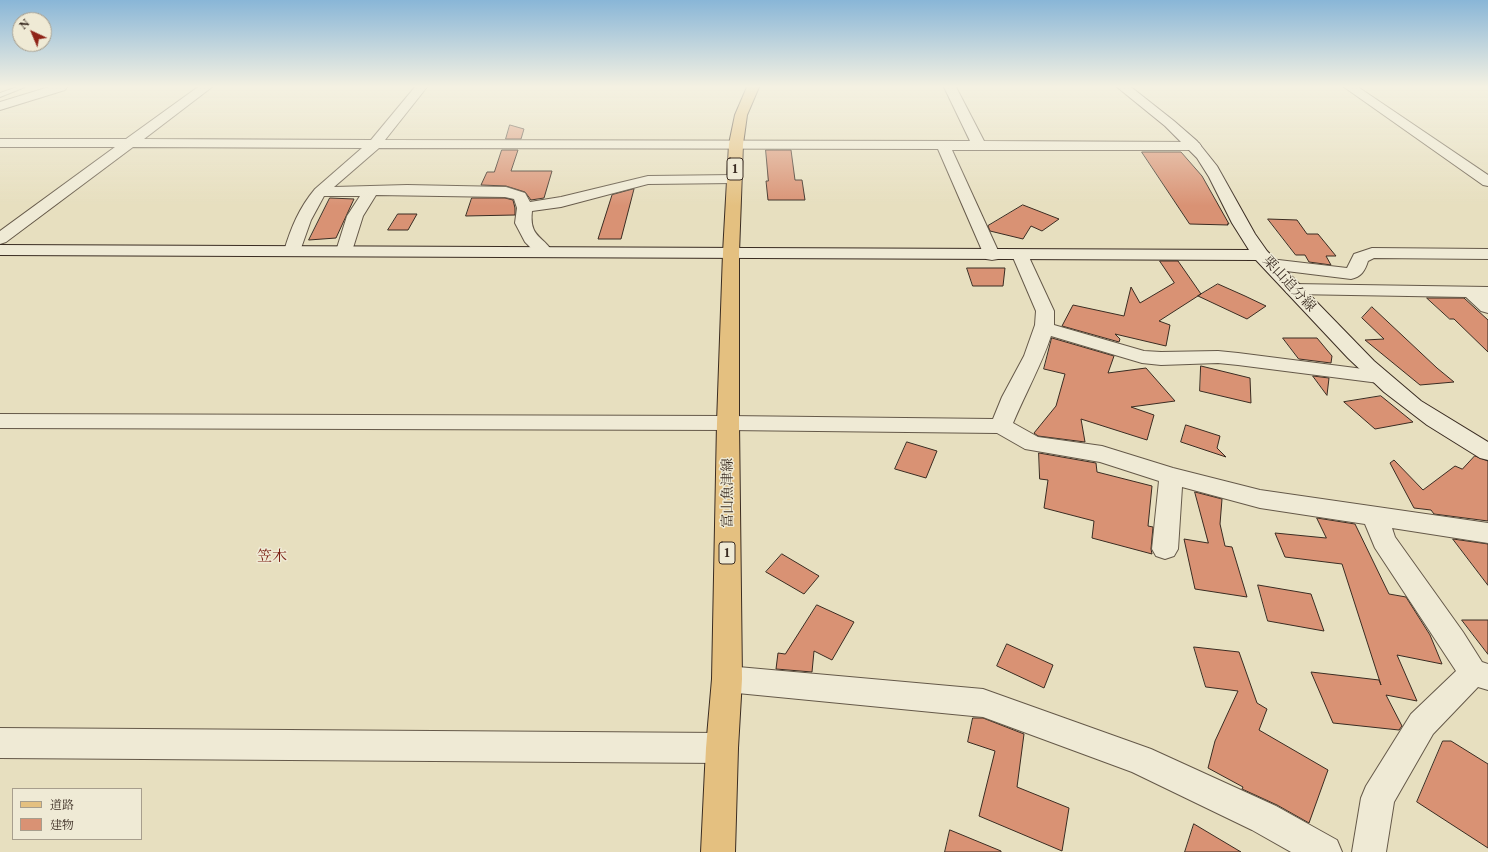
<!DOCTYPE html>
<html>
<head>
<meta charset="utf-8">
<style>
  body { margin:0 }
  #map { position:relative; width:1488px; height:852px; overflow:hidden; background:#e7dfbf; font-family:"EB Garamond","Noto Serif JP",serif }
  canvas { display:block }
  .legend { position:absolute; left:12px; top:788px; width:130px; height:52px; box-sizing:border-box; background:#efead5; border:1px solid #a79e8d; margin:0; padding:5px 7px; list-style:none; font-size:12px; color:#3a2c22 }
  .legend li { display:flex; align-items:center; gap:8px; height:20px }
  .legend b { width:20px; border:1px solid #a79e8d }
  .north { position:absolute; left:12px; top:12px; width:40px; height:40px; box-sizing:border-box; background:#efead5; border:1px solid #a79e8d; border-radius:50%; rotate:316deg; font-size:11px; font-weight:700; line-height:16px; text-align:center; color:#3a2c22 }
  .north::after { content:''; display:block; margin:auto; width:14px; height:18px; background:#8f2418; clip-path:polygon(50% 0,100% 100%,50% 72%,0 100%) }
</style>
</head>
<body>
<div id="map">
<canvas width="1488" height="852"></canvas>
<ul class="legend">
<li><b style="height:5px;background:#e4c080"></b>道路</li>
<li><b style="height:11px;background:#d99274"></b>建物</li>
</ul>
<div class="north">N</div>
</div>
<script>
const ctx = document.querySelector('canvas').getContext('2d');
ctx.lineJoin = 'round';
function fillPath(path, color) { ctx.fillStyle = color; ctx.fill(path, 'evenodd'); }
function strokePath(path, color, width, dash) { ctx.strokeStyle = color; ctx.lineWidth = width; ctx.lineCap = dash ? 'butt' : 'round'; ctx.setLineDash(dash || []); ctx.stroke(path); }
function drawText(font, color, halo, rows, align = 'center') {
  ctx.font = font + ' "EB Garamond","Noto Serif JP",serif'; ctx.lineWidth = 3; ctx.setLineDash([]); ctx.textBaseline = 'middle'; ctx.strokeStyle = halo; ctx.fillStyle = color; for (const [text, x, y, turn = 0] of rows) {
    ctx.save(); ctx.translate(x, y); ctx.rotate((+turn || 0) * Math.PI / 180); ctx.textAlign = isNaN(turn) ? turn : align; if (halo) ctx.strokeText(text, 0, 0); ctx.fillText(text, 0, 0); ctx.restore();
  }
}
const building = new Path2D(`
  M 510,125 L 524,129 L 521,139 L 506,139 Z
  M 502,150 L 518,150 L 511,171 L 552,171 L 544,198 L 531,200 L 525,192 L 506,186 L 481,185 L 487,172 L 494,172 Z
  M 766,150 L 791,150 L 795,180 L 802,180 L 805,200 L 768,200 L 766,181 L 768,181 Z
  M 1142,152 L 1181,152 L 1202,176 L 1229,224 L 1227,224 L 1228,225 L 1190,224 Z
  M 634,189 L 621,239 L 598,239 L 612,195 Z
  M 330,198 L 354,199 L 336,238 L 309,240 Z
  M 472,198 L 505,198 L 513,200 L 515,208 L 515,215 L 466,216 Z
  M 1023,205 L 1059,219 L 1042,231 L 1031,226 L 1023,239 L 990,231 L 988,226 Z
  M 398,214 L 417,214 L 408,230 L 388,230 Z
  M 1268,219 L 1297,220 L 1307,234 L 1318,234 L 1336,256 L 1326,256 L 1331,265 L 1309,262 L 1305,255 L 1296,255 Z
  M 1160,261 L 1178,261 L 1201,294 L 1159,321 L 1170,325 L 1166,346 L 1115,334 L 1120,339 L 1119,342 L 1062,326 L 1073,305 L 1124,316 L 1131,287 L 1140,303 L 1174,283 Z
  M 967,268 L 1005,268 L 1003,286 L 973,286 Z
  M 1218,284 L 1245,296 L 1266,306 L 1247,319 L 1198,296 Z
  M 1427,298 L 1464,298 L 1488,320 L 1488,352 L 1454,319 L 1450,319 Z
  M 1372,307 L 1437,368 L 1454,382 L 1420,385 L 1365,340 L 1384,339 L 1362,318 Z
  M 1052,338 L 1114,356 L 1108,373 L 1146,368 L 1175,401 L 1131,407 L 1154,415 L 1147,440 L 1081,419 L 1085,442 L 1038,436 L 1034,433 L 1056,406 L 1065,374 L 1044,369 Z
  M 1283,338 L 1317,338 L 1332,356 L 1331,363 L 1299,359 Z
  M 1201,366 L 1250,378 L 1251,403 L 1200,391 Z
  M 1313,376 L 1329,378 L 1327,395 Z
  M 1381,396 L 1413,422 L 1375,429 L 1344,402 Z
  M 1186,425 L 1220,436 L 1217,448 L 1226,457 L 1181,442 Z
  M 907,442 L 937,451 L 926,478 L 895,469 Z
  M 1039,453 L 1096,463 L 1097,472 L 1152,486 L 1148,526 L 1153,527 L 1151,549 L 1152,554 L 1092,538 L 1094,521 L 1044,508 L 1048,480 L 1040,479 Z
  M 1475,456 L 1488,461 L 1488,521 L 1434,514 L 1431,510 L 1414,508 L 1390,463 L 1394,460 L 1423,490 L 1455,466 L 1462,469 Z
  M 1195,492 L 1222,499 L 1220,524 L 1225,546 L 1232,547 L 1247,597 L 1195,589 L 1184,539 L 1208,543 Z
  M 1317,518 L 1355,524 L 1389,594 L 1406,597 L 1430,635 L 1442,664 L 1397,655 L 1417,701 L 1386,695 L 1402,726 L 1399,730 L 1333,723 L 1311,672 L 1379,680 L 1381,685 L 1342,564 L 1285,557 L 1275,533 L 1326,538 Z
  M 1453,539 L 1488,544 L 1488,585 Z
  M 782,554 L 819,576 L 804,594 L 766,572 Z
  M 1258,585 L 1311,594 L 1324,631 L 1268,621 Z
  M 817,605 L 854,622 L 832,660 L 814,651 L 812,672 L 776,669 L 778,653 L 785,654 Z
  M 1462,620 L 1488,620 L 1488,654 Z
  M 1007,644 L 1053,665 L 1044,688 L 997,666 Z
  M 1194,647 L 1239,652 L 1257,703 L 1267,709 L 1259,730 L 1328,770 L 1309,823 L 1277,805 L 1242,789 L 1243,787 L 1208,768 L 1215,741 L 1238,691 L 1206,687 Z
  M 973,718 L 983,718 L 1024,734 L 1017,787 L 1069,808 L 1062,851 L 979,816 L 995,751 L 968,742 Z
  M 1443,741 L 1451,741 L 1488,764 L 1488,848 L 1417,802 Z
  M 1194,824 L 1241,852 L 1185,852 Z
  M 950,830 L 1001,851 L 1001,852 L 945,852 Z`);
fillPath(building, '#d99274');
strokePath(building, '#3a2c22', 1);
const lane = new Path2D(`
  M 17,87 L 25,87 L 0,97 L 0,93 Z`);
const street = new Path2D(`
  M 49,87 L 67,87 L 65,90 L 0,110 L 0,102 Z
  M 198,87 L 212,87 L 144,139 L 371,140 L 415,87 L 427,87 L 385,140 L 970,141 L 944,87 L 956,87 L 984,141 L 1194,142 L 1199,143 L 1201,146 L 1199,149 L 1194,150 L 952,150 L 1000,255 L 998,259 L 992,260 L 986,259 L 984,255 L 938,149 L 379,148 L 334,187 L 407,185 L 506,187 L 525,193 L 530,202 L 561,197 L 648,176 L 735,175 L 740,176 L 742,179 L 740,182 L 735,183 L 648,184 L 561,207 L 532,211 C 529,237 542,235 553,252 L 551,256 L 545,257 L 539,256 L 525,242 L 515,223 L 517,208 L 514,199 L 505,197 L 376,195 L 363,216 L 352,251 L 350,255 L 344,256 L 338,255 L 336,251 L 347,216 L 360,196 L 324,196 L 311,220 L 300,251 L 298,255 L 292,256 L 286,255 L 284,251 C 291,228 299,208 315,189 L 362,148 L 133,147 L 6,242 L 0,244 L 0,231 L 115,147 L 0,147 L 0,139 L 126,139 Z
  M 1344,87 L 1358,87 L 1488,175 L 1488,186 L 1483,185 Z
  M 1372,248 L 1488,249 L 1488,259 L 1374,258 L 1368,261 C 1365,271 1361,277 1351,279 L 1270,269 L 1264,268 L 1261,264 L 1264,260 L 1270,259 L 1347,268 L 1354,254 Z
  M 1020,250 L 1026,251 L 1028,255 L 1054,311 L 1054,325 L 1144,351 L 1161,352 L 1218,351 L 1238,353 L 1379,371 L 1386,372 L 1389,377 L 1386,382 L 1379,383 L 1238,365 L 1218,363 L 1161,365 L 1142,363 L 1051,336 C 1041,366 1025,394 1013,423 L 1038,437 L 1102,446 L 1173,468 L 1260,490 L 1488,523 L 1488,543 L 1392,528 L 1395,537 L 1463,632 L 1482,662 L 1488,664 L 1488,690 L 1478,687 L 1433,734 L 1394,802 L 1386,852 L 1352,852 L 1361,798 L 1366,786 L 1411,714 L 1456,671 L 1375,548 L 1365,524 L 1260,508 L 1182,487 L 1178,549 L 1174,556 L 1165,559 L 1156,556 L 1152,549 L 1159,481 L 1100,462 L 1025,449 L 997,433 L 728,430 L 0,428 L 0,414 L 728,416 L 993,419 L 1002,397 L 1024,356 L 1035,325 L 1036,311 L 1012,255 L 1014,251 Z
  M 1293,284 L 1488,287 L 1488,313 L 1481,311 L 1466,297 L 1293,294 L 1287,293 L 1284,289 L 1287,285 Z
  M 727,666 L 983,689 L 1151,749 L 1276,806 L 1337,840 L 1342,852 L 1291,852 L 1252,830 L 1132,772 L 983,717 L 727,692 L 717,688 L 712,679 L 717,670 Z
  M 0,728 L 722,733 L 733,737 L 738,748 L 733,759 L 722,763 L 0,758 Z`);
const secondary = new Path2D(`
  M 1117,87 L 1131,87 L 1174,121 L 1197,141 L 1217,166 L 1255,234 L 1267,251 L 1374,361 L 1421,401 L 1488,442 L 1488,460 L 1480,458 L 1427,425 L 1384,392 L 1348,358 L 1256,260 L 0,255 L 0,245 L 1249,250 L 1232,223 L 1209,177 L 1197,158 L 1165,126 Z`);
const primary = new Path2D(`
  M 747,87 L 759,87 L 747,115 L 743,144 L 739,253 L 739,423 L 742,679 L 738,748 L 735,852 L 701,852 L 706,748 L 712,679 L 717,423 L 723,253 L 729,144 L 735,115 Z`);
strokePath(lane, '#655949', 2);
strokePath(street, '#655949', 2);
strokePath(secondary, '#3a2c22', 2);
strokePath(primary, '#3a2c22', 2);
fillPath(lane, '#efead5');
fillPath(street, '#efead5');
fillPath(secondary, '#efead5');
fillPath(primary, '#e4c080');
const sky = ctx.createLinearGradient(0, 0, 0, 206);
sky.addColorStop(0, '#89b6d7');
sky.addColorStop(0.42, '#f4f1e2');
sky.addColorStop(1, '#f4f1e200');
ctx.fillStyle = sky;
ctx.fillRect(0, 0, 1488, 206);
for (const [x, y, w] of [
  [735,169,16],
  [727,553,16]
]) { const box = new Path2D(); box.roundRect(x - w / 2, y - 11, w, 22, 3); ctx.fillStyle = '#efead5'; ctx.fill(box); strokePath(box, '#3a2c22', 1); }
drawText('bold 13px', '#3a2c22', null, [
  ["1",735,169],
  ["1",727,553]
]);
drawText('14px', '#3a2c22', '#efead5', [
  ["栗山追分線",1289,284,47],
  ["富山魚津線",728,493,-90]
]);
drawText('15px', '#7a1f14', '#efead5', [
  ["笠木",272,557]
]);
</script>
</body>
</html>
